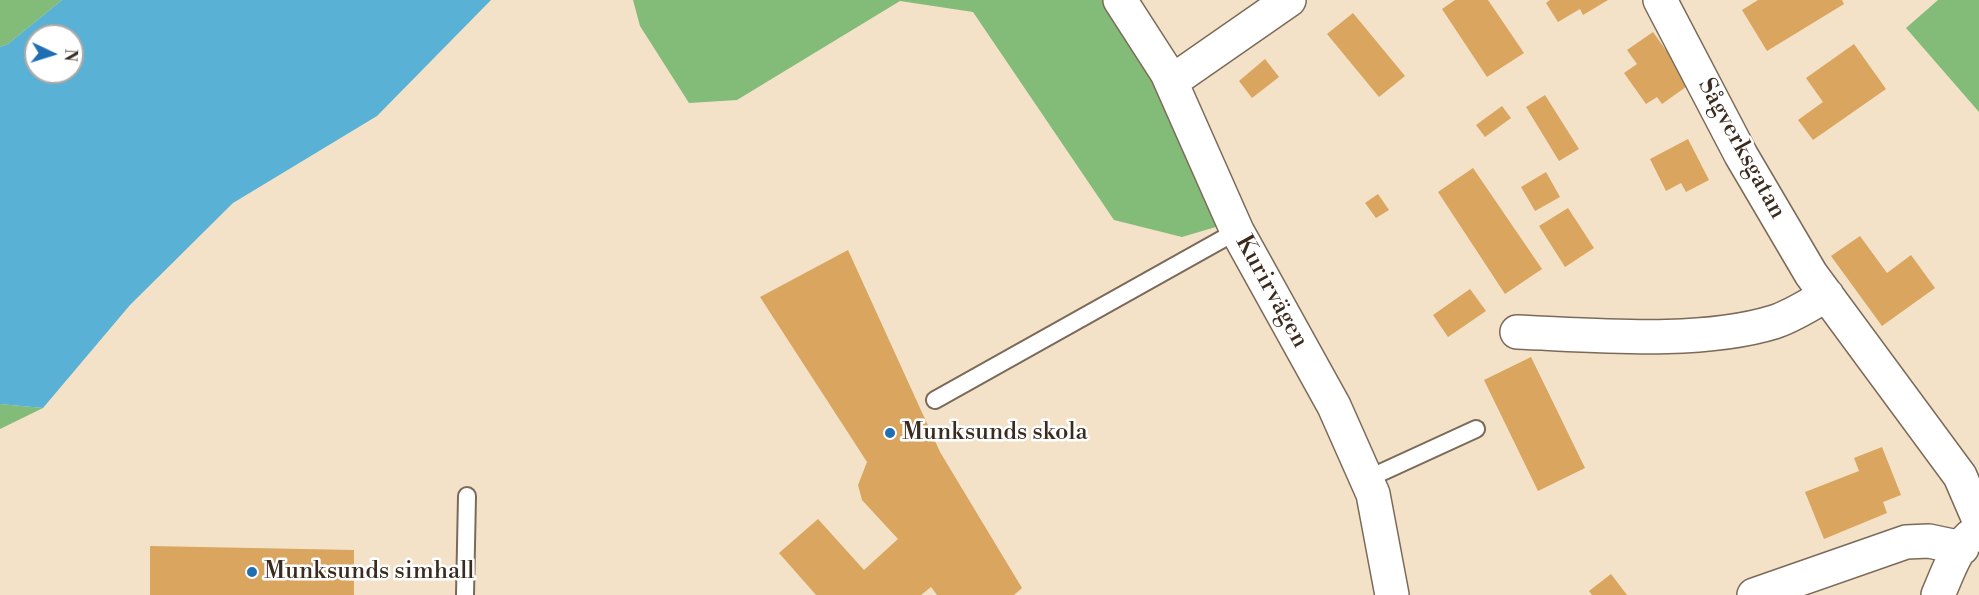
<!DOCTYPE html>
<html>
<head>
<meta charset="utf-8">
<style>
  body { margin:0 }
  #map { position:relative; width:1979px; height:595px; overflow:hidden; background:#f3e2c7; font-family:"Libre Bodoni",serif }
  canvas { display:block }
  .north { position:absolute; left:24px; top:24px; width:60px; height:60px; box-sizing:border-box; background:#fff; border:2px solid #b1aaa5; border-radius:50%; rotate:94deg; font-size:16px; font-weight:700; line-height:24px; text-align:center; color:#3b2a1e }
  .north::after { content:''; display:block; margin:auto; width:21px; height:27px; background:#1f6fb2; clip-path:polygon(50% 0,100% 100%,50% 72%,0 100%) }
</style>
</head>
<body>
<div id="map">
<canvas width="1979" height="595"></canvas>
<div class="north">N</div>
</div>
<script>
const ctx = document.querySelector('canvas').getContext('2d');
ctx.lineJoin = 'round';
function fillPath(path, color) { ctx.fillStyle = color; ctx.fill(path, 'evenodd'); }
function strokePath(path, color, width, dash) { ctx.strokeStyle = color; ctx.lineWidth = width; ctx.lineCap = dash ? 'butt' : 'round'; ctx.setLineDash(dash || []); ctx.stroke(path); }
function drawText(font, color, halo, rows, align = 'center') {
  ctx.font = font + ' "Libre Bodoni",serif'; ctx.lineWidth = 5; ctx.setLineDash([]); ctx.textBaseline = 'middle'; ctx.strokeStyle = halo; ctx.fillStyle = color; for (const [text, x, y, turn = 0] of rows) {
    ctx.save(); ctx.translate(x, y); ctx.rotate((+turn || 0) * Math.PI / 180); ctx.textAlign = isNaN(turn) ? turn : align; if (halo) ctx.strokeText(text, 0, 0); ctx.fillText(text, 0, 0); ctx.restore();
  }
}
fillPath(new Path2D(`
  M 0,0 L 62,0 L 8,44 L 0,47 Z
  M 633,0 L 1119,0 L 1236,221 L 1182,237 L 1114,220 L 973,12 L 900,1 L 737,100 L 689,103 L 640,26 Z
  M 1938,0 L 1979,0 L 1979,112 L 1906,28 Z
  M 0,404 L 43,408 L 0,429 Z`), '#83bb78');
fillPath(new Path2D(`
  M 62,0 L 491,0 L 377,116 L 233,203 L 130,305 L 43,408 L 0,404 L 0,47 L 8,44 ZM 36,36 L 72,36 L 72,72 L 36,72 Z`), '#59b1d6');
fillPath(new Path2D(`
  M 1455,0 L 1488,0 L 1524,53 L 1487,77 L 1442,9 Z
  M 1550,0 L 1608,0 L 1583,15 L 1580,9 L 1558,22 L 1546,3 Z
  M 1758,0 L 1842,0 L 1844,4 L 1767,51 L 1742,10 Z
  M 1353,13 L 1405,76 L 1379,97 L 1327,34 Z
  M 1653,32 L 1690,84 L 1662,104 L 1657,97 L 1646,104 L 1624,73 L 1637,64 L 1627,50 Z
  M 1854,44 L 1886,89 L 1813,140 L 1798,120 L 1823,102 L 1806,78 Z
  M 1265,59 L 1279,77 L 1252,98 L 1239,81 Z
  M 1545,95 L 1579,149 L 1559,161 L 1526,107 Z
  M 1502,106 L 1511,118 L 1485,137 L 1476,125 Z
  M 1688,139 L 1709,180 L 1686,192 L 1681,183 L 1666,191 L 1650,159 Z
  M 1473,168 L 1542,269 L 1505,294 L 1438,192 Z
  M 1546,172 L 1560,197 L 1535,211 L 1521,187 Z
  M 1378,194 L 1389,210 L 1376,218 L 1365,203 Z
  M 1568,208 L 1594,248 L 1565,267 L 1539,226 Z
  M 1860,236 L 1887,273 L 1911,255 L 1935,288 L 1882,326 L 1831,256 Z
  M 848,250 L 940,452 L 1022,588 L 1014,595 L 937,595 L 931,587 L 921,595 L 816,595 L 779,553 L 818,519 L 864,570 L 898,539 L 862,500 L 858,485 L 867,462 L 760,297 Z
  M 1470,289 L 1486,311 L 1448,337 L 1433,315 Z
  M 1531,357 L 1585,468 L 1538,491 L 1484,380 Z
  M 1882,447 L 1901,495 L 1883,502 L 1887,513 L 1824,539 L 1805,492 L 1859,471 L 1854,458 Z
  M 150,546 L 354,550 L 354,595 L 150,595 Z
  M 1611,574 L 1627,595 L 1592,595 L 1589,591 Z`), '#d9a55f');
const service = new Path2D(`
  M 935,400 L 1237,231
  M 1367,479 L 1476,429
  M 465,595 L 467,496`);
const minor = new Path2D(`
  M 1120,0 L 1167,73 L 1237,231 L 1334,406 L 1373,494 L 1392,595
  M 1660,0 L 1741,155 L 1811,274 L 1960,476 L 1979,520
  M 1171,82 L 1289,0
  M 1517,332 C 1594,335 1699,345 1774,322 C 1793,316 1810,304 1827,295
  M 1754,595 L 1906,542 L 1929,541 L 1962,548
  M 1938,595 C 1947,575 1956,545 1975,533`);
strokePath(service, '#7b6a59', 20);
strokePath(minor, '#7b6a59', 36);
strokePath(service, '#fff', 16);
strokePath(minor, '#fff', 33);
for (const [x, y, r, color] of [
  [890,433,6,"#1f6fb2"],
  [252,572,6,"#1f6fb2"]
]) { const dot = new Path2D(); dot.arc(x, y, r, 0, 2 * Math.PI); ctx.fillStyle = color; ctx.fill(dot); strokePath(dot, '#fff', 2); }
drawText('24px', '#3b2a1e', '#fff', [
  ["Sågverksgatan",1741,149,61],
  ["Kurirvägen",1271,292,61]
]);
drawText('24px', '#3b2a1e', '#fff', [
  ["Munksunds skola",902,433],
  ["Munksunds simhall",264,572]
], 'left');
</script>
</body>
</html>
